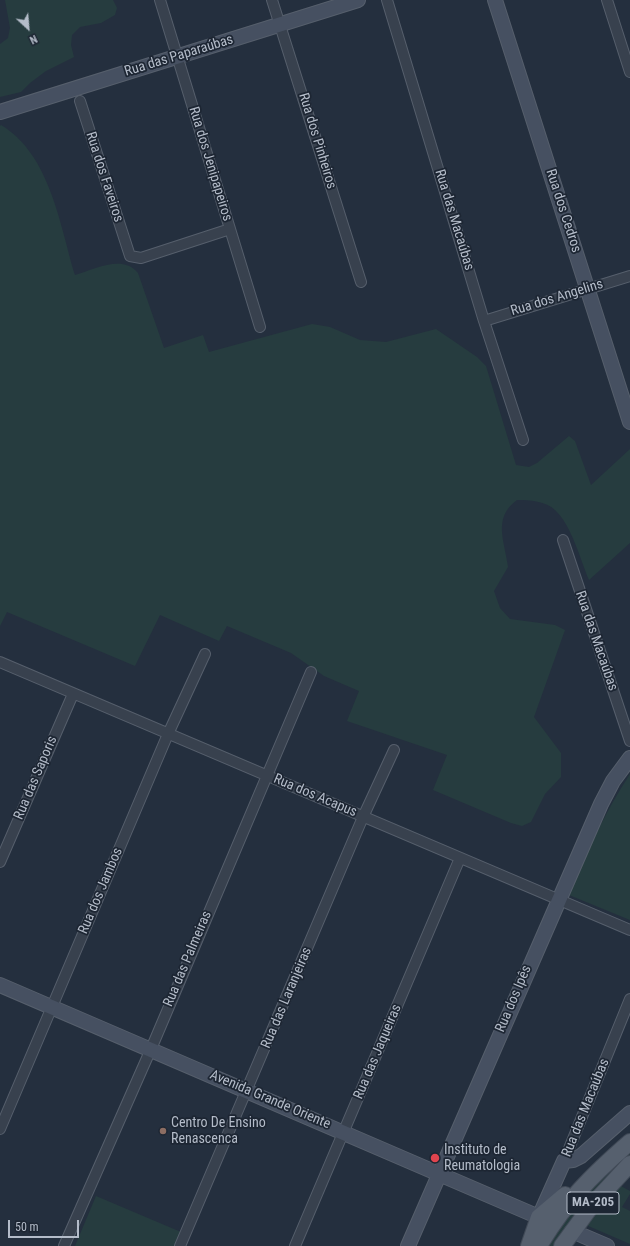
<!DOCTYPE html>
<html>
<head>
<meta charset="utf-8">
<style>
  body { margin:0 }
  #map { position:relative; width:630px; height:1246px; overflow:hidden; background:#242f3e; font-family:"Roboto Condensed",sans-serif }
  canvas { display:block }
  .north { position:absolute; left:8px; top:8px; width:40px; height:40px; -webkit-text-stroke:3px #1d2633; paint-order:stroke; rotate:154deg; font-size:11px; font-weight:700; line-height:16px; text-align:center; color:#b4bcc9 }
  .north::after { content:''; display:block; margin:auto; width:14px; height:18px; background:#b4bcc9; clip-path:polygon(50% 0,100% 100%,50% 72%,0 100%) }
  .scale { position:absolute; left:8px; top:1220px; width:71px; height:18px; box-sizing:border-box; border:2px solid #b4bcc9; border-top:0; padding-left:5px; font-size:12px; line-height:14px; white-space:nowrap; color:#b4bcc9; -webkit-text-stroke:3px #1d2633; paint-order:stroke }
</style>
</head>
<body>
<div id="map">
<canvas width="630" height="1246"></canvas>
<div class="north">N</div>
<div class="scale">50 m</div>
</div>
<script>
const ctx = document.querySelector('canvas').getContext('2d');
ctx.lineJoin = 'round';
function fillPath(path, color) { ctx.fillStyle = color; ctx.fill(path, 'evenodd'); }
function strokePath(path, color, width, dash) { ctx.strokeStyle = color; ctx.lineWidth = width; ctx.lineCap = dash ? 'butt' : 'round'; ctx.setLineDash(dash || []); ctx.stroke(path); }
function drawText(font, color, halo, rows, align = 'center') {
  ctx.font = font + ' "Roboto Condensed",sans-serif'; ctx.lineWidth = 3.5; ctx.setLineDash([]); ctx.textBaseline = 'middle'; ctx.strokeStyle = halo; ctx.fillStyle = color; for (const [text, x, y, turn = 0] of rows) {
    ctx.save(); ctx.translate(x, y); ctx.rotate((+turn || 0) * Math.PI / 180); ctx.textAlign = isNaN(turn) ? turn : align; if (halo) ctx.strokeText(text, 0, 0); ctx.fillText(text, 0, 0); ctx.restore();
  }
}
fillPath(new Path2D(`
  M 5,0 L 113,0 L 117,8 L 115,15 L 101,23 L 80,27 L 72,35 L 71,45 L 74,57 L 46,71 L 30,83 L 21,92 L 0,97 L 0,44 L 8,38 L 10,28 Z
  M 1,125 C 50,154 60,225 75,275 C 95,269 123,254 138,273 L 164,348 L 203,335 L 209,352 L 312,324 L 330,327 L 360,340 L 386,342 L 436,329 L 477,357 L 486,366 L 516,465 L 529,467 L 537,463 L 569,436 L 575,441 L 591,485 L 630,449 L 630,543 L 589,580 C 580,559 572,526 555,510 C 546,501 530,500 517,500 C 492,518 505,542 508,567 L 494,591 L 500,608 L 510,619 L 555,625 L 565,630 L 534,717 L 561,753 L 561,777 L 545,794 L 531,822 L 522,826 L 511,823 L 433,790 L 447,755 L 347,721 L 359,691 L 324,676 L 291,653 L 227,626 L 219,641 L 160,615 L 135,666 L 7,612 L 0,626 L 0,126 Z
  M 630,774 L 630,920 L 569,895 C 586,853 605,812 630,774 Z
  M 630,1147 L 630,1158 L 556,1246 L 546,1246 L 562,1220 Z
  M 619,1185 L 630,1191 L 630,1194 L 622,1207 L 630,1211 L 630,1244 L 586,1225 Z
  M 96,1196 L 181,1232 L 175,1246 L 75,1246 Z`), '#263c3f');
const street = new Path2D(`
  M 160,0 L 260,327
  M 272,0 L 361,282
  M 387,0 L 484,321 L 523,440
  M 607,0 L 630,72
  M 80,101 L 130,256 L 141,258 L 230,229
  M 484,321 L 630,276
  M 563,540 L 630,741
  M 0,662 L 630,930
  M 0,862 L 73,694
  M 0,1129 L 168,734 L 205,654
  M 564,1161 L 630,999
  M 64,1246 L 151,1049 L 311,672
  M 180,1246 L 363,817 L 394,750
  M 295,1246 L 460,858`);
const secondary = new Path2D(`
  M 495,0 L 630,422
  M 0,112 L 358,0
  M 0,985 L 539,1217 L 564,1161 L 573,1160 L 581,1156 L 630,1113
  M 572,1231 L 607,1246
  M 408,1246 L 601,804 L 613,781 L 630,758`);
const primary = new Path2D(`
  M 529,1246 L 539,1217 L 565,1195
  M 539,1246 C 565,1202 592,1175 630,1142
  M 562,1246 L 592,1205 L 630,1164`);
strokePath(street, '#565f6c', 12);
strokePath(secondary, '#565f6c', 16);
strokePath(primary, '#414a57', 18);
strokePath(street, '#38414e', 10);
strokePath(secondary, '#465061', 14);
strokePath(primary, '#56606e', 16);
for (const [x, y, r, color] of [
  [163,1131,4,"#8d6e63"],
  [435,1158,5,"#e0444e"]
]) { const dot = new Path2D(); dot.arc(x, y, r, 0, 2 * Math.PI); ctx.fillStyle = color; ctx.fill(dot); strokePath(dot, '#1d2633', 1.5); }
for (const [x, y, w] of [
  [593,1203,52]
]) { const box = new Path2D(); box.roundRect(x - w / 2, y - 11, w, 22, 3); ctx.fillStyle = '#1d2633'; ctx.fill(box); strokePath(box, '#b4bcc9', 1); }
drawText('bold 13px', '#b4bcc9', null, [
  ["MA-205",593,1203]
]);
drawText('14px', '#b4bcc9', '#1d2633', [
  ["Rua das Paparaúbas",179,56,-17],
  ["Rua dos Pinheiros",317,141,73],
  ["Rua dos Jenipapeiros",210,164,73],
  ["Rua dos Faveiros",104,177,72],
  ["Rua dos Cedros",563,211,72],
  ["Rua das Macaúbas",454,220,73],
  ["Rua dos Angelins",557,298,-17],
  ["Rua das Macaúbas",596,641,71],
  ["Rua das Saporis",36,778,-67],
  ["Rua dos Acapus",315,796,23],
  ["Rua dos Jambos",101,891,-67],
  ["Rua das Palmeiras",188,959,-67],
  ["Rua das Laranjeiras",287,998,-67],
  ["Rua dos Ipês",514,999,-67],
  ["Rua das Jaqueiras",378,1052,-67],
  ["Avenida Grande Oriente",270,1100,23],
  ["Rua das Macaúbas",586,1108,-68]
]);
drawText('14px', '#b4bcc9', '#1d2633', [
  ["Centro De Ensino",171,1123],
  ["Renascenca",171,1139],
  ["Instituto de",444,1150],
  ["Reumatologia",444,1166]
], 'left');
</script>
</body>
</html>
